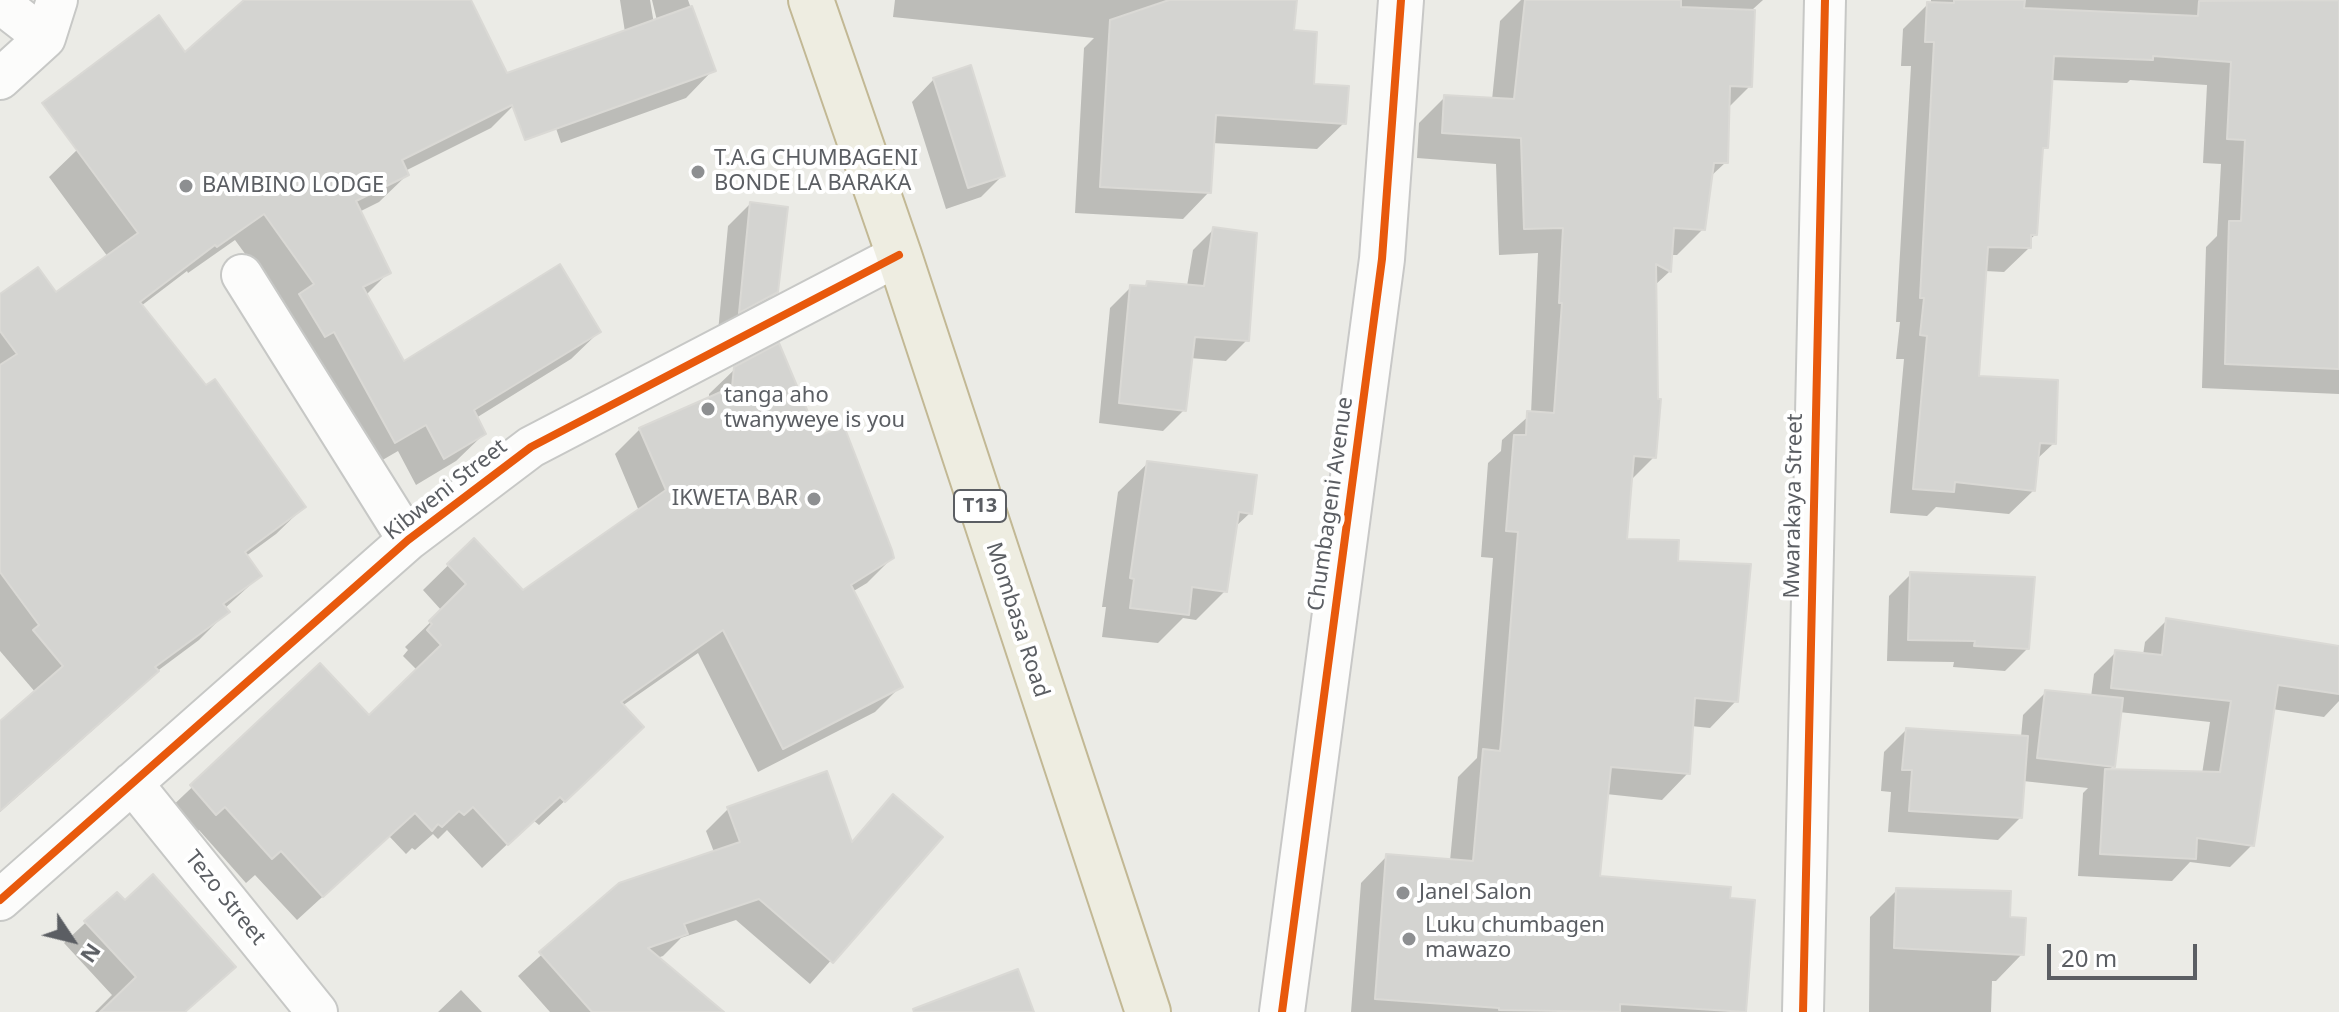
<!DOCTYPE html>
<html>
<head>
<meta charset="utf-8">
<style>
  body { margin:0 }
  #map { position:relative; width:2339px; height:1012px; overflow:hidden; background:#ebebe6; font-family:"Noto Sans",sans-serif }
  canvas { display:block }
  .north { position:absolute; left:32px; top:900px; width:80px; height:80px; -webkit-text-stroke:6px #fff; paint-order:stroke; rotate:125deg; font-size:22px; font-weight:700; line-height:32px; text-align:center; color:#5b5e63 }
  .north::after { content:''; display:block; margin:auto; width:28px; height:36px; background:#5b5e63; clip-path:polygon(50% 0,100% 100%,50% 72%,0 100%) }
  .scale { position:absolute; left:2047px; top:944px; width:150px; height:36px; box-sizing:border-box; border:4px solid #5b5e63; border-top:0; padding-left:10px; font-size:24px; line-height:28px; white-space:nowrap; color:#5b5e63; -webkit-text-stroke:6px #fff; paint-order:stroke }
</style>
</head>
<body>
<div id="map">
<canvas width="2339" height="1012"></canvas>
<div class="north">N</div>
<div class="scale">20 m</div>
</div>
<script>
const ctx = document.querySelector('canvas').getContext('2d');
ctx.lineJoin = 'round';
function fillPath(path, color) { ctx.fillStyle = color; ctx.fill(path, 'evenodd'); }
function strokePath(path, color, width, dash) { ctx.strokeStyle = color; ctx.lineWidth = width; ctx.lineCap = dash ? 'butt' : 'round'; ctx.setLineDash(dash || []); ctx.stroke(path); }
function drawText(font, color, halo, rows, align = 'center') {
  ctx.font = font + ' "Noto Sans",sans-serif'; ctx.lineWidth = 8; ctx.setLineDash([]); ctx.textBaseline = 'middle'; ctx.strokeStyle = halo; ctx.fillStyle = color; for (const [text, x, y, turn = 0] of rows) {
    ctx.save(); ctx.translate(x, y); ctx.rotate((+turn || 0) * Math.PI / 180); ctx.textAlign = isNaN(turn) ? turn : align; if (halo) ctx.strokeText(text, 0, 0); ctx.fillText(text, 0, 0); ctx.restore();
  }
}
fillPath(new Path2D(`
  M 247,0 L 469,0 L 519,100 L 491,128 L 405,171 L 407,175 L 379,202 L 359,212 L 388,273 L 366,295 L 403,364 L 599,332 L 571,359 L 476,418 L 484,434 L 456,461 L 416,485 L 398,451 L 367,469 L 286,310 L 235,240 L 188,273 L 187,271 L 141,306 L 304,507 L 276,534 L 246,556 L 260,576 L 224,609 L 227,612 L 199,640 L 156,672 L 128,699 L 0,812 L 0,723 L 36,693 L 0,651 L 0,296 L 55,295 L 108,257 L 49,177 L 77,150 Z
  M 620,0 L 650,0 L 655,30 L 659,29 L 652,0 L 688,0 L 713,70 L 686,98 L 561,143 L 540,81 L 625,32 Z
  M 895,0 L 1295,0 L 1292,32 L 1312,86 L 1344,123 L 1317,149 L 1212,143 L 1209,192 L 1183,219 L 1075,213 L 1084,48 L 1094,38 L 893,17 Z
  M 1521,0 L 1763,0 L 1753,9 L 1750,86 L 1727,109 L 1726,162 L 1710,177 L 1703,229 L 1677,255 L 1670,255 L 1669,272 L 1654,286 L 1654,457 L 1630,481 L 1625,541 L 1676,563 L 1736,701 L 1710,728 L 1691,726 L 1688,773 L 1662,800 L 1606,794 L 1598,878 L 1752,902 L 1744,1012 L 1351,1012 L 1361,883 L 1387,856 L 1450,861 L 1458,777 L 1477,758 L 1493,558 L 1481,557 L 1488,463 L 1501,451 L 1502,440 L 1531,414 L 1538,253 L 1499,255 L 1496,164 L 1417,158 L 1419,123 L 1445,97 L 1492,100 L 1500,21 Z
  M 1931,0 L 2339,0 L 2339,394 L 2202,388 L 2206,247 L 2217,236 L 2221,164 L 2203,163 L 2207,85 L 2130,80 L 2127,83 L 2050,80 L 2046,147 L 2040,153 L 2035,235 L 2029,240 L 2029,248 L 2004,272 L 1985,271 L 1977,378 L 2054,443 L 2036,460 L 2034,490 L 2009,514 L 1936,507 L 1927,516 L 1890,513 L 1904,359 L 1896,359 L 1900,322 L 1896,322 L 1911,66 L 1901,66 L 1903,29 L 1928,4 L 1931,4 Z
  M 934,79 L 1003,175 L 981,197 L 946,209 L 912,102 Z
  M 750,204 L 776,292 L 753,314 L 718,332 L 728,226 Z
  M 1214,229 L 1247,340 L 1226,361 L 1190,358 L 1184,410 L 1163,431 L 1099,423 L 1110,308 L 1131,287 L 1143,288 L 1148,283 L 1187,286 L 1193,250 Z
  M 735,369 L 817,439 L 892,558 L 867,583 L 852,592 L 900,687 L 875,712 L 758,772 L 698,653 L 622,706 L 617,752 L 539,825 L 533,820 L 482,868 L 447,830 L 438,839 L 433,834 L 415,850 L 412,848 L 406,854 L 389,836 L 297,920 L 255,875 L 246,883 L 199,830 L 190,838 L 166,812 L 320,666 L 369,718 L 418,671 L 403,656 L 408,650 L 405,647 L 442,611 L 423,590 L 474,540 L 523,593 L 639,511 L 615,454 L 640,429 L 709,399 L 709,394 Z
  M 1148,463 L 1250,513 L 1234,528 L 1225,591 L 1196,620 L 1183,618 L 1158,643 L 1102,637 L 1106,607 L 1102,607 L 1118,492 Z
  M 1911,574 L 2027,649 L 2005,671 L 1953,667 L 1954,662 L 1887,661 L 1889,596 Z
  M 2167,620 L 2339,648 L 2339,701 L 2324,717 L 2272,709 L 2252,845 L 2230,867 L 2190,862 L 2172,881 L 2078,876 L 2083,793 L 2088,788 L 2023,781 L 2020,818 L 1998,840 L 1888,832 L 1891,792 L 1881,791 L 1884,752 L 1906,730 L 2021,737 L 2023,715 L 2046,692 L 2091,697 L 2094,674 L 2116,652 L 2143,655 L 2145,642 ZM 2119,712 L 2210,722 L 2202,774 L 2108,771 L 2113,766 Z
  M 888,804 L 940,837 L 810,984 L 736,920 L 681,938 L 663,956 L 657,958 L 720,1012 L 550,1012 L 518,976 L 620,884 L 714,852 L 706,831 L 729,808 L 850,843 Z
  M 1897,890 L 2008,918 L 2022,954 L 1996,981 L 1992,981 L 1991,1012 L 1869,1012 L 1870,917 Z
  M 116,894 L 185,1012 L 95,1012 L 112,995 L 64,943 Z
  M 461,990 L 482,1012 L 438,1012 Z`), '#0003');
const building = new Path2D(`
  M 244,0 L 471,0 L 507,73 L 692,6 L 716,71 L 525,140 L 512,105 L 402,160 L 409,175 L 356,201 L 391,273 L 363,287 L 404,361 L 560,264 L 601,332 L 474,410 L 486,434 L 444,459 L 426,425 L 395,443 L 334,332 L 325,337 L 299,294 L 314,284 L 264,214 L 217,247 L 215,245 L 140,302 L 206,385 L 215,379 L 306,507 L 245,552 L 262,576 L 223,604 L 230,612 L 155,667 L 159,671 L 0,811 L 0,721 L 63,666 L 33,630 L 39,625 L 0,572 L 0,365 L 17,354 L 0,331 L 0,294 L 38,267 L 56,292 L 138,233 L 42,103 L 159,15 L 185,52 Z
  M 1169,0 L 1297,0 L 1294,30 L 1317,32 L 1314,84 L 1349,86 L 1346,124 L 1216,115 L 1211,193 L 1100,187 L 1110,20 Z
  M 1525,0 L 1681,0 L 1681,7 L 1755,10 L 1752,87 L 1730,86 L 1728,163 L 1714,163 L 1705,230 L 1674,228 L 1671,272 L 1656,264 L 1658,399 L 1661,399 L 1656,458 L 1634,456 L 1627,539 L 1679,540 L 1678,561 L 1751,564 L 1738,702 L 1695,698 L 1690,774 L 1611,767 L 1600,876 L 1731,887 L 1730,898 L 1755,900 L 1746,1012 L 1620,1004 L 1620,1012 L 1499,1010 L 1499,1008 L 1375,999 L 1386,854 L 1473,861 L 1483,749 L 1500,751 L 1502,731 L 1518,532 L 1506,531 L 1514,435 L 1526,435 L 1527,411 L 1554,413 L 1562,303 L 1559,303 L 1563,228 L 1524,229 L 1521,138 L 1442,133 L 1444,95 L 1514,99 Z
  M 1954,0 L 2025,0 L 2024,8 L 2198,16 L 2199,1 L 2339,0 L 2339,369 L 2225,364 L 2229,221 L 2241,221 L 2245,140 L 2227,139 L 2231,62 L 2153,56 L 2153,60 L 2054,56 L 2048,148 L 2043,148 L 2037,235 L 2031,235 L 2031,248 L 1988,247 L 1979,376 L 2058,380 L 2056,444 L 2040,443 L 2035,491 L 1955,482 L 1954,492 L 1913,489 L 1927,336 L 1920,335 L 1924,298 L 1920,298 L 1934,42 L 1925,42 L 1927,2 L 1954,3 Z
  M 971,65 L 1005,176 L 968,188 L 933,78 Z
  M 750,202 L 788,207 L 778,292 L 739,313 Z
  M 1213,227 L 1257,233 L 1249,341 L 1195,337 L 1186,411 L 1119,403 L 1130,285 L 1146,286 L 1147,281 L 1204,286 Z
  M 779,343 L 818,436 L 844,426 L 892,550 L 894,558 L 851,585 L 903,687 L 783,749 L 723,630 L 621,702 L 644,727 L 565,802 L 560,797 L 508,845 L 473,807 L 464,815 L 459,811 L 442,827 L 438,824 L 432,831 L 415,813 L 323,897 L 281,851 L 272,859 L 225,807 L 216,815 L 190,785 L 320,663 L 369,715 L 441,645 L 427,630 L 432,624 L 429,621 L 466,584 L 447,564 L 474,538 L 523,590 L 666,490 L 639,428 L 732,387 L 734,367 Z
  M 1147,461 L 1257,475 L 1252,514 L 1239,512 L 1227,592 L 1192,587 L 1189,615 L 1130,608 L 1134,579 L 1130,578 Z
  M 1910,572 L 2035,577 L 2029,649 L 1974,646 L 1975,641 L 1908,640 Z
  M 2166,618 L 2339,646 L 2339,694 L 2278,685 L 2254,846 L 2197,838 L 2196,859 L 2100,854 L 2105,769 L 2220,772 L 2231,701 L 2111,688 L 2115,650 L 2162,655 Z
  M 2045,690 L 2123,698 L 2115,767 L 2037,758 Z
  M 1906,728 L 2028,736 L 2022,818 L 1909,811 L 1912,770 L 1902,770 Z
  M 827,771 L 852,842 L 893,794 L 943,837 L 833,963 L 759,899 L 684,924 L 688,934 L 648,948 L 724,1012 L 592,1012 L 539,952 L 619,883 L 740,842 L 727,807 Z
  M 153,874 L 236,967 L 185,1012 L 100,1012 L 136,977 L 84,921 L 117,892 L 125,900 Z
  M 1896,888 L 2011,891 L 2010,917 L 2026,918 L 2024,955 L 1894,948 Z
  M 1018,969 L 1034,1012 L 914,1012 L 913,1009 Z`);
fillPath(building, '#d4d4d1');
strokePath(building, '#dad9d5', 2);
const street = new Path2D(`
  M 0,3 L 45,38
  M 0,79 L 45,38 L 57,0
  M 242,275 L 408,540
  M 132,783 L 317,1012
  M 0,900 L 408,540 L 531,447 L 899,255
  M 1803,1012 L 1825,0`);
const secondary = new Path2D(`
  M 1282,1012 L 1382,259 L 1401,0`);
const highway = new Path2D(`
  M 811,0 L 899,255 L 1148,1012`);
strokePath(street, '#c7c8c6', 44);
strokePath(secondary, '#c8c8c7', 48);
strokePath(highway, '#c2b894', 48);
strokePath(street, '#fcfcfb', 40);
strokePath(secondary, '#fcfcfb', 44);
strokePath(highway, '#eeede1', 44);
strokePath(new Path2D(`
  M 0,900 L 408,540 L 531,447 L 899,255
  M 1282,1012 L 1382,259 L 1401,0
  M 1803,1012 L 1825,0`), '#e8590c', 8);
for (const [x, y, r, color] of [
  [698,172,8,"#8d8f91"],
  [186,186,8,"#8d8f91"],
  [708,409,8,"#8d8f91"],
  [814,499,8,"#8d8f91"],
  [1403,893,8,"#8d8f91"],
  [1409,939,8,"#8d8f91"]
]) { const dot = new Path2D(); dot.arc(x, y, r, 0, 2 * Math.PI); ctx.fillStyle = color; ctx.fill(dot); strokePath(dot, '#fff', 3); }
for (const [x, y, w] of [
  [980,506,52]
]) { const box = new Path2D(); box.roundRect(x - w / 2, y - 16, w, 32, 6); ctx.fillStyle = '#fff'; ctx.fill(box); strokePath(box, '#5b5e63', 2); }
drawText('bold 20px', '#5b5e63', null, [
  ["T13",980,506]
]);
drawText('22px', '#5b5e63', '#fff', [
  ["T.A.G CHUMBAGENI",714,159],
  ["BONDE LA BARAKA",714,184],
  ["BAMBINO LODGE",202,186],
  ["tanga aho",724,396],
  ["twanyweye is you",724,421],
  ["IKWETA BAR",798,499,"right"],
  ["Janel Salon",1419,893],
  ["Luku chumbagen",1425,926],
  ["mawazo",1425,951]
], 'left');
drawText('22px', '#5b5e63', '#fff', [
  ["Kibweni Street",446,490,-38],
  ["Chumbageni Avenue",1331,504,-82],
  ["Mwarakaya Street",1794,506,-89],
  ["Mombasa Road",1017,620,72],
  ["Tezo Street",225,898,51]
]);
</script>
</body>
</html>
